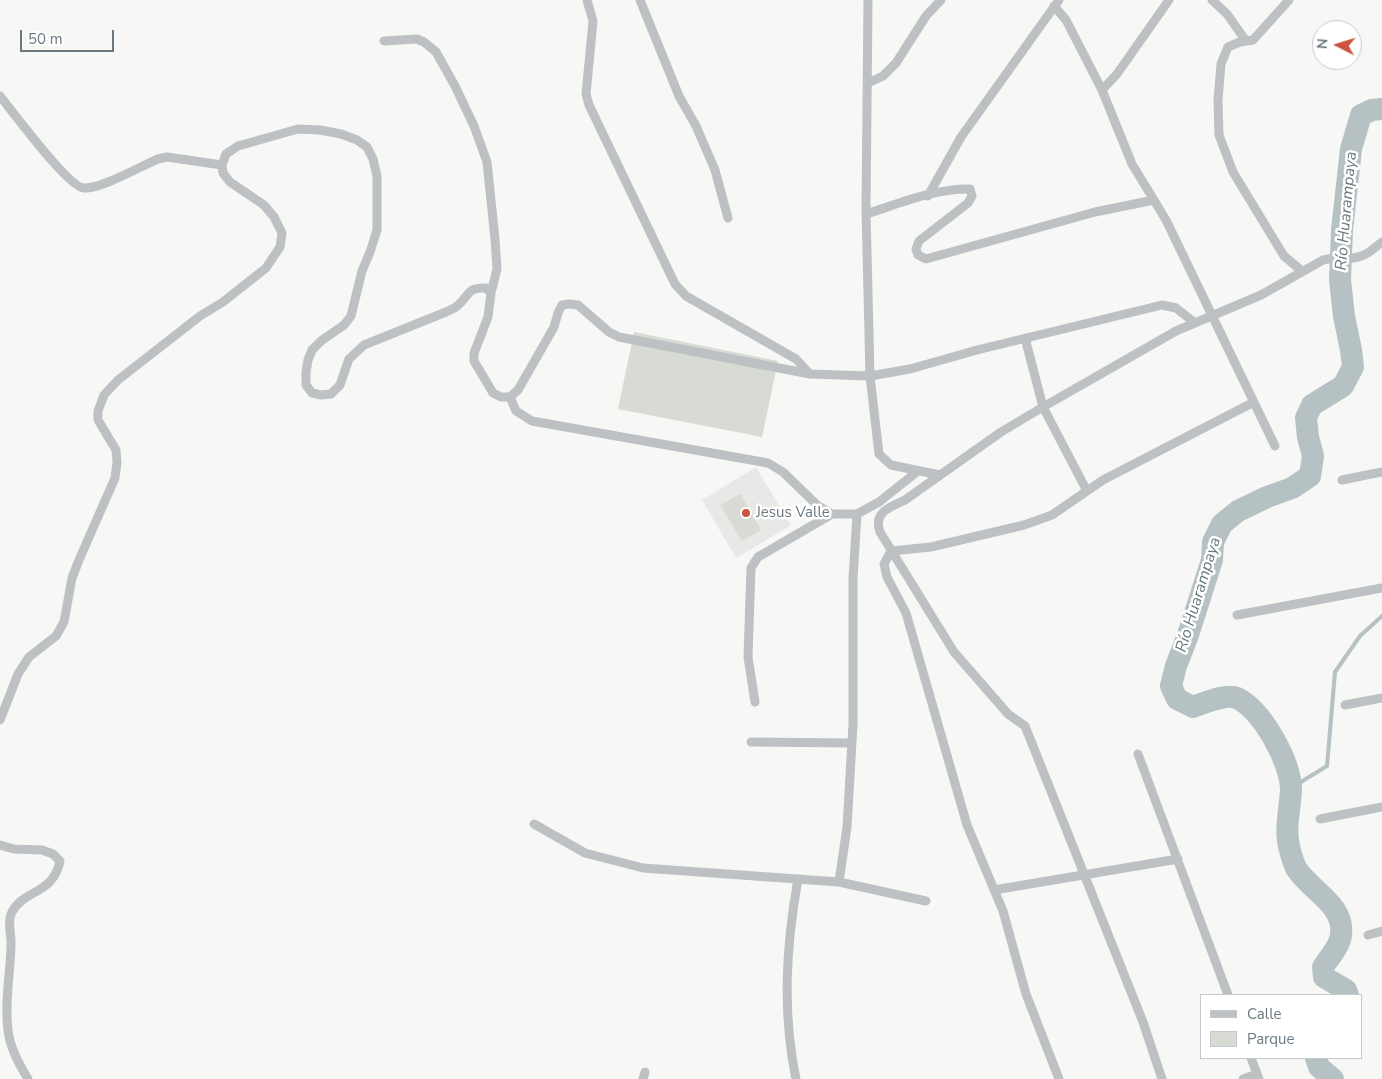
<!DOCTYPE html>
<html>
<head>
<meta charset="utf-8">
<style>
  body { margin:0 }
  #map { position:relative; width:1382px; height:1079px; overflow:hidden; background:#f7f7f5; font-family:"Nunito Sans",sans-serif }
  canvas { display:block }
  .legend { position:absolute; left:1200px; top:994px; width:162px; height:65px; box-sizing:border-box; background:#fff; border:1px solid #c3c9cd; margin:0; padding:6px 9px; list-style:none; font-size:15px; color:#6a7981 }
  .legend li { display:flex; align-items:center; gap:10px; height:25px }
  .legend b { width:25px; border:1px solid #c3c9cd }
  .north { position:absolute; left:1312px; top:20px; width:50px; height:50px; box-sizing:border-box; background:#fff; border:1px solid #c3c9cd; border-radius:50%; rotate:275deg; font-size:14px; font-weight:700; line-height:20px; text-align:center; color:#6a7981 }
  .north::after { content:''; display:block; margin:auto; width:18px; height:22px; background:#cc533f; clip-path:polygon(50% 0,100% 100%,50% 72%,0 100%) }
  .scale { position:absolute; left:20px; top:30px; width:94px; height:22px; box-sizing:border-box; border:2px solid #6a7981; border-top:0; padding-left:6px; font-size:15px; line-height:18px; white-space:nowrap; color:#6a7981; -webkit-text-stroke:4px #fff; paint-order:stroke }
</style>
</head>
<body>
<div id="map">
<canvas width="1382" height="1079"></canvas>
<ul class="legend">
<li><b style="height:6px;background:#bdc1c4"></b>Calle</li>
<li><b style="height:14px;background:#d7dbd4"></b>Parque</li>
</ul>
<div class="north">N</div>
<div class="scale">50 m</div>
</div>
<script>
const ctx = document.querySelector('canvas').getContext('2d');
ctx.lineJoin = 'round';
function fillPath(path, color) { ctx.fillStyle = color; ctx.fill(path, 'evenodd'); }
function strokePath(path, color, width, dash) { ctx.strokeStyle = color; ctx.lineWidth = width; ctx.lineCap = dash ? 'butt' : 'round'; ctx.setLineDash(dash || []); ctx.stroke(path); }
function drawText(font, color, halo, rows, align = 'center') {
  ctx.font = font + ' "Nunito Sans",sans-serif'; ctx.lineWidth = 5; ctx.setLineDash([]); ctx.textBaseline = 'middle'; ctx.strokeStyle = halo; ctx.fillStyle = color; for (const [text, x, y, turn = 0] of rows) {
    ctx.save(); ctx.translate(x, y); ctx.rotate((+turn || 0) * Math.PI / 180); ctx.textAlign = isNaN(turn) ? turn : align; if (halo) ctx.strokeText(text, 0, 0); ctx.fillText(text, 0, 0); ctx.restore();
  }
}
fillPath(new Path2D(`
  M 756,467 L 791,525 L 736,558 L 702,500 Z`), '#e8e8e7');
fillPath(new Path2D(`
  M 634,332 L 778,361 L 762,437 L 618,409 Z
  M 740,494 L 761,530 L 742,541 L 720,505 Z`), '#d7dbd4');
strokePath(new Path2D(`
  M 1291,788 L 1327,766 L 1335,672 L 1360,636 L 1382,616`), '#b6c1c4', 4);
strokePath(new Path2D(`
  M 1348,995 L 1346,990 L 1324,977 L 1323,967 C 1329,958 1340,946 1341,935 C 1345,904 1310,891 1296,868 C 1294,863 1291,856 1290,850 C 1284,831 1290,809 1291,790 C 1291,762 1262,710 1237,698 C 1225,693 1205,703 1193,707 L 1177,699 L 1171,686 L 1176,666 L 1188,635 L 1212,560 L 1213,542 L 1222,524 L 1238,511 L 1267,497 L 1292,488 L 1310,476 L 1313,456 L 1308,437 L 1306,418 L 1312,405 L 1343,386 L 1353,367 L 1351,350 L 1344,316 L 1340,280 L 1342,230 L 1351,149 L 1361,115 L 1372,110 L 1382,109
  M 1316,1058 L 1319,1067 L 1333,1079`), '#b6c1c4', 22);
strokePath(new Path2D(`
  M 587,0 L 593,21 L 586,94 L 589,105 L 675,284 L 686,296 L 796,359 L 810,374
  M 640,0 L 679,96 L 696,126 L 715,170 L 728,218
  M 868,0 L 866,210 L 870,376 L 879,454 L 891,465 L 940,475
  M 1212,0 L 1227,14 L 1246,41
  M 1289,0 L 1253,40 L 1240,42 L 1228,47 L 1221,64 L 1218,101 L 1219,135 L 1233,172 L 1284,256 L 1302,271
  M 1054,6 L 1066,20 L 1102,90 L 1132,164 L 1166,220 L 1275,446
  M 384,41 L 417,39 L 424,42 L 436,52 L 455,86 L 474,126 L 487,162 L 495,239 L 497,269 L 491,293
  M 868,83 L 883,76 L 896,63 L 926,16 L 941,0
  M 1102,90 L 1117,74 L 1169,0
  M 0,96 C 12,111 69,188 84,188 C 101,189 141,166 158,159 L 167,157 L 222,165
  M 928,196 L 961,137 L 1059,0
  M 866,214 C 898,204 936,188 970,189 L 972,196 L 968,203 L 919,241 L 916,249 L 918,255 L 926,259 L 1095,212 L 1154,200
  M 1025,338 L 1043,407 L 1087,491
  M 510,397 L 516,411 L 532,421 L 768,463 L 783,472 L 817,505 L 832,514 L 857,514 L 879,502 L 918,471
  M 1342,480 L 1382,472
  M 1237,615 L 1382,588
  M 755,702 L 748,657 L 751,568 L 758,557 L 832,514
  M 1345,705 L 1382,698
  M 0,720 L 18,674 L 29,657 L 56,636 L 64,622 L 72,578 L 79,560 L 115,478 L 117,462 L 116,450 L 98,420 L 98,411 L 104,395 L 118,380 L 200,316 L 223,302 L 266,268 L 280,247 L 282,233 L 274,217 L 264,205 L 230,182 L 223,173 L 222,165 L 226,154 L 238,146 L 298,129 L 320,130 L 341,134 L 357,140 L 367,147 L 373,159 L 377,176 L 377,230 L 370,252 L 362,271 L 351,316 L 344,325 L 321,341 L 312,350 L 308,360 L 306,372 L 306,385 L 312,393 L 321,395 L 331,394 L 340,385 L 349,359 L 364,345 L 446,312 C 450,310 454,309 457,306 C 470,296 466,287 486,288 L 491,293 L 488,317 L 474,353 L 474,361 L 493,393 L 501,397 L 510,397 L 518,390 L 554,327 L 558,313 L 562,305 L 569,304 L 578,305 L 609,332 L 619,337 L 810,374 L 870,376 L 910,369 L 977,350 L 1162,305 L 1176,308 L 1195,323
  M 751,742 L 852,743
  M 1138,754 L 1228,995
  M 1320,819 L 1382,807
  M 534,824 L 585,853 L 643,868 L 839,882 L 926,901
  M 0,845 L 14,849 L 42,850 L 53,854 L 60,861 C 53,895 24,889 12,912 C 7,921 11,932 11,942 C 11,971 4,1001 8,1030 C 10,1048 19,1064 28,1079
  M 839,882 L 847,827 L 853,724 L 853,578 L 857,514
  M 994,890 L 1178,859
  M 1368,935 L 1382,931
  M 1251,1058 L 1259,1079
  M 643,1079 L 645,1072
  M 796,1079 C 782,1012 786,946 798,879
  M 1059,1079 L 1026,994 L 1003,911 L 967,825 L 906,613 L 887,577 L 884,564 L 891,551 L 931,547 L 1024,525 L 1052,515 L 1103,480 L 1254,402
  M 1162,1079 L 1143,1022 L 1025,726 L 1008,714 L 954,652 L 880,532 C 873,512 890,507 905,500 L 1001,432 L 1043,407 L 1176,331 L 1261,295 L 1323,260 C 1334,257 1343,259 1353,258 C 1365,257 1373,249 1382,242
  M 1243,1079 L 1257,1074`), '#bdc1c4', 9);
for (const [x, y, r, color] of [
  [746,513,5,"#cc533f"]
]) { const dot = new Path2D(); dot.arc(x, y, r, 0, 2 * Math.PI); ctx.fillStyle = color; ctx.fill(dot); strokePath(dot, '#fff', 2); }
drawText('15px', '#6a7981', '#fff', [
  ["Jesus Valle",756,513]
], 'left');
drawText('italic 16px', '#66797d', '#fff', [
  ["Río Huarampaya",1347,211,-85],
  ["Río Huarampaya",1199,595,-73]
]);
</script>
</body>
</html>
